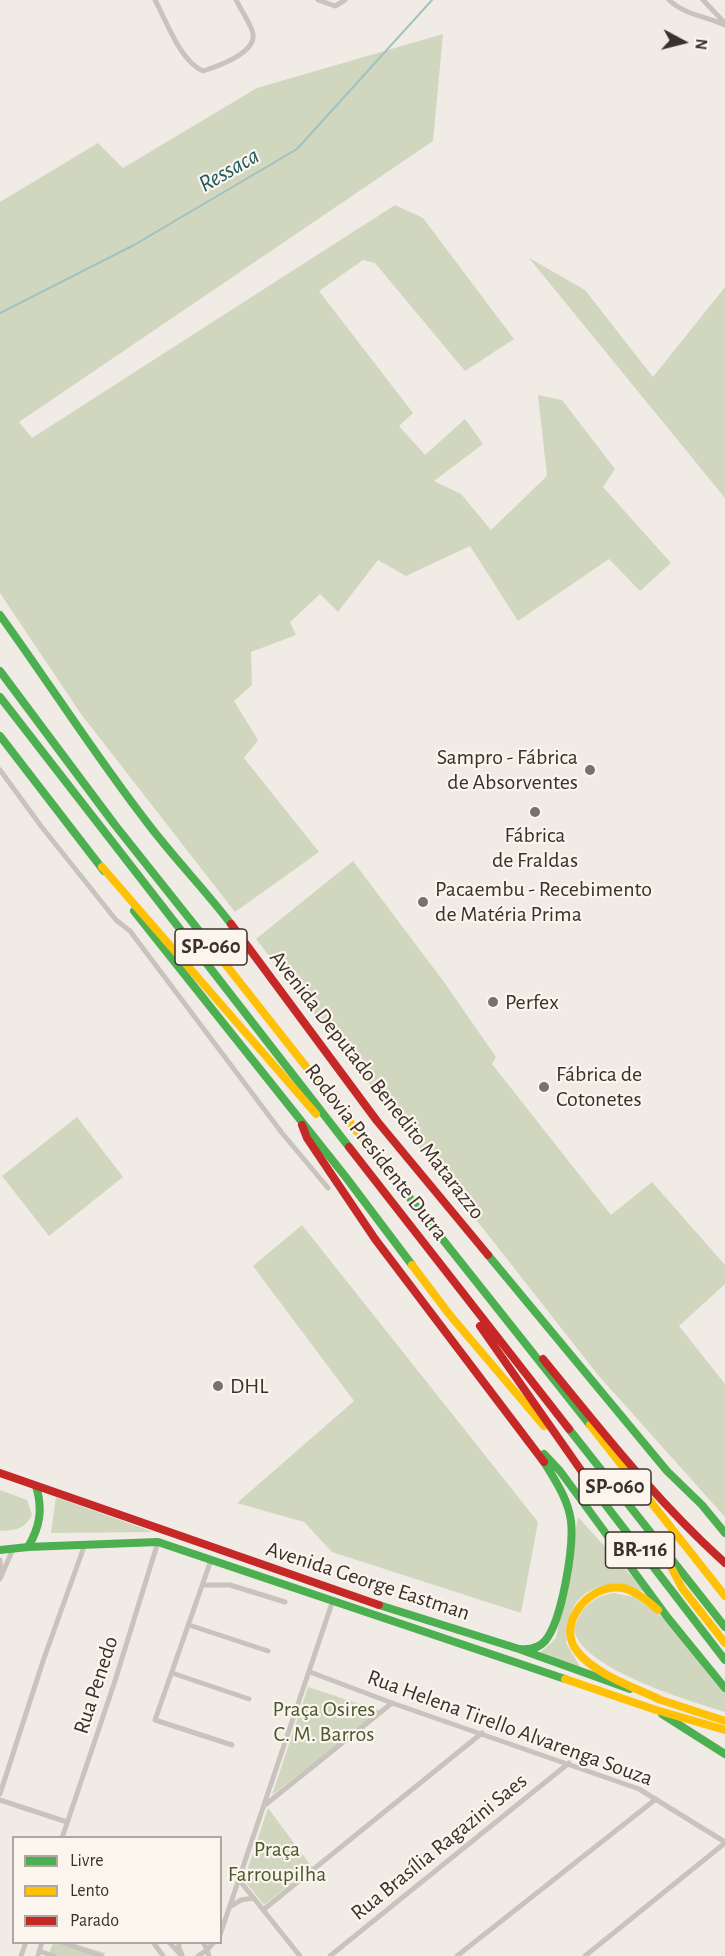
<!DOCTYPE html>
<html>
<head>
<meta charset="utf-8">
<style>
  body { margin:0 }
  #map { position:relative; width:725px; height:1956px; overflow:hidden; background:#f0ebe5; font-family:"Alegreya Sans",sans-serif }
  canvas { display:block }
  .legend { position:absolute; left:12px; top:1836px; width:210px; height:108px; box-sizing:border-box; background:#fbf5ee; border:2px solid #aea6a0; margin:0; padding:8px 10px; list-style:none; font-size:18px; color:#3b302b }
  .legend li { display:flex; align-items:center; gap:12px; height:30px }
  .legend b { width:30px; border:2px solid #aea6a0 }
  .north { position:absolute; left:653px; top:12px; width:60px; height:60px; -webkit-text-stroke:4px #fbf5ee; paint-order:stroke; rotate:97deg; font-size:16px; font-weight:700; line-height:24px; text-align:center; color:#3b302b }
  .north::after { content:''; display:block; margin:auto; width:21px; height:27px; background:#3b302b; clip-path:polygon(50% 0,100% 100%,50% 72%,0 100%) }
</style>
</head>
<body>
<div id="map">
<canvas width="725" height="1956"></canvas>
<ul class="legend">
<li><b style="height:8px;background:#4caf50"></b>Livre</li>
<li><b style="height:8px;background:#ffc107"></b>Lento</li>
<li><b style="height:8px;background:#c62828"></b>Parado</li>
</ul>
<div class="north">N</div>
</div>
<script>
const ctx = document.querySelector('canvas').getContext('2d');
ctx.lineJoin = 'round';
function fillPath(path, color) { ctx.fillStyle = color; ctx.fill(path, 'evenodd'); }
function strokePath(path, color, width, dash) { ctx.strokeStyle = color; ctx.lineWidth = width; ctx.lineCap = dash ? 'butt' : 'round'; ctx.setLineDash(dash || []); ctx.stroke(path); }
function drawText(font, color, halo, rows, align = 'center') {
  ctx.font = font + ' "Alegreya Sans",sans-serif'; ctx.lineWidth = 4.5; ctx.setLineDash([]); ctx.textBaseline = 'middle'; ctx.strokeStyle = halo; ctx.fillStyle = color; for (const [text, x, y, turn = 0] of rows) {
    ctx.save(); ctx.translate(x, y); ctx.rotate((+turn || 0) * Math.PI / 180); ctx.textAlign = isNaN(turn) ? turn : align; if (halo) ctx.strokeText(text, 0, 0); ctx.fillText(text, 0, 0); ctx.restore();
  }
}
fillPath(new Path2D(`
  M 443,34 L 433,141 L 19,422 L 32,438 L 395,205 L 423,218 L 514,339 L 465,371 L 375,263 L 363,260 L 319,291 L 413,413 L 399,426 L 425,455 L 465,419 L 483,444 L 434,481 L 461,494 L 491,530 L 547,476 L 538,395 L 562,400 L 615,469 L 603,487 L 671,563 L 640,591 L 609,559 L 518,621 L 470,546 L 406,576 L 378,560 L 338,612 L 320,594 L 290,622 L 296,635 L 251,652 L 252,685 L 234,701 L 258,740 L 244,758 L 319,852 L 235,912 L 81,714 L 0,593 L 0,202 L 98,143 L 123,168 L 257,88 Z
  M 529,258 L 585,290 L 653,377 L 725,287 L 725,498 Z
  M 353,861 L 444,982 L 496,1057 L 492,1064 L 611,1215 L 652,1182 L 725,1265 L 725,1284 L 679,1326 L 725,1384 L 725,1517 L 598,1375 L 256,939 Z
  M 77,1117 L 123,1177 L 49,1236 L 2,1176 Z
  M 302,1225 L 538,1522 L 521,1613 L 332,1552 L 304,1522 L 237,1503 L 354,1401 L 253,1266 Z
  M 0,1490 L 27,1500 L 32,1515 C 24,1530 15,1530 0,1531 Z
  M 56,1497 L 64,1500 L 153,1532 L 51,1533 Z
  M 578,1517 L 647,1593 C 621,1583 591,1579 574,1606 C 568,1616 567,1632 566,1643 L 582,1670 L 539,1654 L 556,1638 Z
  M 614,1593 L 634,1597 L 662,1617 L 725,1693 L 725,1712 C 690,1701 582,1669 574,1630 C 579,1609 593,1596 614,1593 Z
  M 308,1687 L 381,1711 L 272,1795 Z
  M 268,1808 L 312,1867 L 264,1905 L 244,1880 Z
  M 53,1943 L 72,1943 L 105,1953 L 104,1956 L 48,1956 Z`), '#d1d6bf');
strokePath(new Path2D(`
  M 0,313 L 134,245 L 297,149 L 432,0`), '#a1c2c1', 2);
strokePath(new Path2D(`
  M 155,0 C 167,22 180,61 203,71 C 218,66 256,53 253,34 C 252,26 240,8 236,0
  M 318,0 L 335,6 L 345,0
  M 669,0 C 685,15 705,16 725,25
  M 703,0 L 725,23
  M 0,770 L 41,826 L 116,920 L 130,931 L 282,1133 L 328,1188
  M 0,1560 L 1,1574
  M 211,1560 L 155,1720 L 232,1745
  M 0,1579 L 13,1549
  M 203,1585 L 230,1585 L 285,1602
  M 189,1625 L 268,1651
  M 310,1672 L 392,1703 L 639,1789 L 725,1842
  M 172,1673 L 249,1699
  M 0,1794 L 43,1661 L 85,1544
  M 0,1800 L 67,1822
  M 265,1805 L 392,1703
  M 62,1838 L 114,1684 L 158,1542
  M 240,1881 L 300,1956
  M 231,1906 L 241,1900 L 254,1898
  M 263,1910 L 482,1733
  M 220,1935 L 333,1600
  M 62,1942 L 101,1956
  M 153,1942 L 163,1956
  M 169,1942 L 182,1956
  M 179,1942 L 179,1948 L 182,1955
  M 39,1951 L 54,1956
  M 21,1956 L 26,1942
  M 38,1956 L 42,1942
  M 198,1956 L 207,1950 L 203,1942
  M 209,1956 L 207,1950 L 214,1942
  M 330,1956 L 569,1763
  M 457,1956 L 656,1799
  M 585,1956 L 725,1843`), '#c9c3be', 5);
strokePath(new Path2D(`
  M 0,615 C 50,684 96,757 149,825 C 175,859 205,890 231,924
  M 0,671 L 115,825 L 204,937
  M 0,697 L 349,1147
  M 0,736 L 104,871
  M 134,911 L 345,1176 L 412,1265
  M 378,1158 L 590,1425
  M 488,1255 L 667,1471 L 702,1505 L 725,1533
  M 569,1429 L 725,1627
  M 544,1454 L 560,1471 L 668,1618 L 725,1688
  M 595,1491 L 725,1660
  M 28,1547 C 40,1527 43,1509 36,1486
  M 0,1550 L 28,1547 L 158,1542 L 565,1679
  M 379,1605 L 519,1649 L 630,1689
  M 519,1649 C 528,1650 538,1649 545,1641 C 562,1621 574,1547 571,1521 C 568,1499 555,1480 544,1462
  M 662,1714 L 725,1754`), '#4caf50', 8);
strokePath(new Path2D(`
  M 102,867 L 316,1114
  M 204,937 L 378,1158
  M 412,1265 L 449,1314 L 544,1426
  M 590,1425 L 725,1596
  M 670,1565 L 682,1588 L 725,1643
  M 658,1610 C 648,1601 636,1591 623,1588 C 591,1582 555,1623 577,1651 C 594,1674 636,1688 661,1700
  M 565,1679 L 656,1710 L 725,1730
  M 658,1699 L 725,1721`), '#ffc107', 8);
strokePath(new Path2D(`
  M 231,924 L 377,1121 L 488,1255
  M 302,1125 L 307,1138 L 375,1239 L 544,1462
  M 349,1147 L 569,1429
  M 480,1326 L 599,1496
  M 543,1359 C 601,1430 657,1502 725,1563
  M 0,1473 L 379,1605`), '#c62828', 8);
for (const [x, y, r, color] of [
  [590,770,6,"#7a716c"],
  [535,812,6,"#7a716c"],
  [423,902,6,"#7a716c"],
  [493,1002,6,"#7a716c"],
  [544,1087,6,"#7a716c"],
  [218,1386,6,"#7a716c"]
]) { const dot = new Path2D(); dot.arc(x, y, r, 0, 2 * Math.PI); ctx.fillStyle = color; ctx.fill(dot); strokePath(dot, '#fbf5ee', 2); }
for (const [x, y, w] of [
  [211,947,72],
  [615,1487,72],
  [640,1550,69]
]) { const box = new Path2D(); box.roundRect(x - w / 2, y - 18, w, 36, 4.5); ctx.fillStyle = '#fbf5ee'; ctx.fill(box); strokePath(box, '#3b302b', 1.5); }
drawText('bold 21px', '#3b302b', null, [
  ["SP-060",211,947],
  ["SP-060",615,1487],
  ["BR-116",640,1550]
]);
drawText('22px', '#3b302b', '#fbf5ee', [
  ["Sampro - Fábrica",578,757,"right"],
  ["de Absorventes",578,782,"right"],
  ["Fábrica",535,835,"center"],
  ["de Fraldas",535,860,"center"],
  ["Pacaembu - Recebimento",435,889],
  ["de Matéria Prima",435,914],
  ["Perfex",505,1002],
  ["Fábrica de",556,1074],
  ["Cotonetes",556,1099],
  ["DHL",230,1386]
], 'left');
drawText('22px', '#3b302b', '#fbf5ee', [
  ["Avenida Deputado Benedito Matarazzo",377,1085,52],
  ["Rodovia Presidente Dutra",376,1152,52],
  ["Avenida George Eastman",368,1581,18],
  ["Rua Penedo",96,1685,-72],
  ["Rua Helena Tirello Alvarenga Souza",510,1728,20],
  ["Rua Brasília Ragazini Saes",439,1847,-39]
]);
drawText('22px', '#4a5a2e', '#fbf5ee', [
  ["Praça Osires",324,1709],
  ["C. M. Barros",324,1734],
  ["Praça",277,1849],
  ["Farroupilha",277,1874]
]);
drawText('italic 24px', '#1f5a5e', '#fbf5ee', [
  ["Ressaca",229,170,-30]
]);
</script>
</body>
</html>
